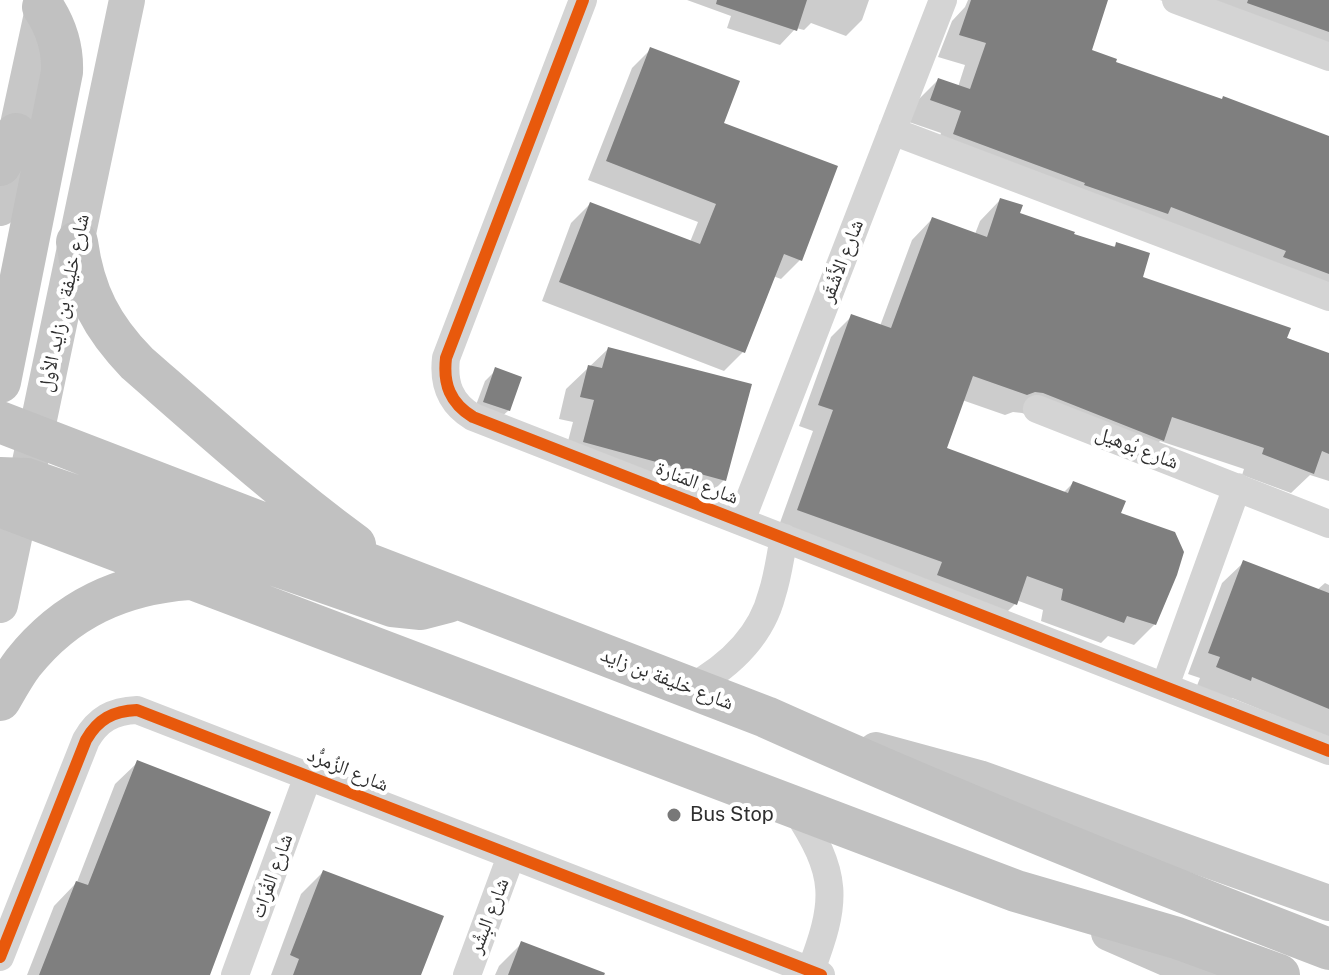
<!DOCTYPE html>
<html>
<head>
<meta charset="utf-8">
<style>
  body { margin:0 }
  canvas { display:block; background:#fff }
</style>
</head>
<body>
<canvas width="1329" height="975"></canvas>
<script>
const ctx = document.querySelector('canvas').getContext('2d');
ctx.lineJoin = 'round';
function fillPath(path, color) { ctx.fillStyle = color; ctx.fill(path, 'evenodd'); }
function strokePath(path, color, width, dash) { ctx.strokeStyle = color; ctx.lineWidth = width; ctx.lineCap = dash ? 'butt' : 'round'; ctx.setLineDash(dash || []); ctx.stroke(path); }
function drawText(font, color, halo, rows, align = 'center') {
  ctx.font = font + ' "Public Sans","Noto Naskh Arabic",sans-serif'; ctx.lineWidth = 8; ctx.setLineDash([]); ctx.textBaseline = 'middle'; ctx.strokeStyle = halo; ctx.fillStyle = color; for (const [text, x, y, turn = 0] of rows) {
    ctx.save(); ctx.translate(x, y); ctx.rotate((+turn || 0) * Math.PI / 180); ctx.textAlign = isNaN(turn) ? turn : align; if (halo) ctx.strokeText(text, 0, 0); ctx.fillText(text, 0, 0); ctx.restore();
  }
}
fillPath(new Path2D(`
  M 687,0 L 869,0 L 862,20 L 846,36 L 811,23 L 804,30 L 796,28 L 780,45 L 727,28 L 731,16 Z
  M 968,0 L 1106,0 L 1089,51 L 1114,63 L 1329,138 L 1329,303 L 932,157 L 941,133 L 909,122 L 916,102 L 938,80 L 958,87 L 965,65 L 938,57 L 952,21 L 965,7 Z
  M 1160,0 L 1329,0 L 1329,62 L 1248,31 Z
  M 651,49 L 721,125 L 800,260 L 781,279 L 773,276 L 743,352 L 724,371 L 542,301 L 571,223 L 590,204 L 690,242 L 698,222 L 588,180 L 632,68 Z
  M 1000,200 L 1018,214 L 1112,248 L 1117,244 L 1140,278 L 1329,355 L 1329,481 L 1310,475 L 1291,493 L 1242,475 L 1244,469 L 1160,441 L 1141,460 L 1022,413 L 1013,412 L 1005,415 L 962,400 L 944,449 L 1063,493 L 1073,483 L 1119,515 L 1155,624 L 1134,645 L 1108,636 L 1101,643 L 1041,621 L 1043,610 L 1016,600 L 1015,604 L 994,625 L 777,531 L 813,431 L 799,426 L 831,337 L 852,316 L 880,326 L 912,240 L 932,219 L 975,234 L 980,221 Z
  M 608,349 L 724,480 L 702,502 L 562,464 L 573,422 L 559,419 L 566,389 Z
  M 496,370 L 509,410 L 497,421 L 473,413 L 485,381 Z
  M 1243,563 L 1317,590 L 1325,583 L 1329,585 L 1329,743 L 1320,734 L 1232,698 L 1229,700 L 1196,688 L 1200,678 L 1188,674 L 1222,583 Z
  M 138,762 L 207,975 L 27,975 L 54,906 L 77,882 L 115,784 Z
  M 323,872 L 419,975 L 271,975 L 301,894 Z
  M 521,944 L 606,975 L 495,975 L 499,966 Z`), '#0003');
fillPath(new Path2D(`
  M 717,0 L 807,0 L 797,31 L 716,4 Z
  M 971,0 L 1108,0 L 1092,50 L 1117,59 L 1116,62 L 1222,99 L 1223,96 L 1329,136 L 1329,274 L 1283,257 L 1286,251 L 1171,207 L 1168,214 L 1084,185 L 1085,183 L 953,134 L 961,111 L 930,100 L 938,78 L 970,89 L 986,43 L 959,35 Z
  M 1248,0 L 1329,0 L 1329,32 L 1247,3 Z
  M 650,47 L 740,81 L 724,123 L 838,166 L 802,261 L 784,254 L 745,353 L 559,282 L 590,202 L 700,244 L 716,204 L 606,161 Z
  M 1000,198 L 1023,205 L 1020,213 L 1075,232 L 1074,234 L 1115,247 L 1116,242 L 1150,253 L 1143,277 L 1291,328 L 1287,338 L 1329,353 L 1329,454 L 1322,451 L 1314,474 L 1262,454 L 1264,448 L 1172,417 L 1164,441 L 1043,393 L 1035,392 L 1027,395 L 973,376 L 947,448 L 1068,493 L 1073,481 L 1126,501 L 1121,513 L 1175,532 L 1184,552 L 1177,575 L 1156,625 L 1127,616 L 1124,623 L 1061,600 L 1063,589 L 1027,576 L 1017,605 L 937,575 L 942,562 L 797,510 L 833,410 L 818,405 L 851,314 L 891,328 L 932,217 L 987,237 Z
  M 608,347 L 752,384 L 726,481 L 583,442 L 594,400 L 580,397 L 588,365 L 602,368 Z
  M 495,367 L 522,377 L 510,411 L 483,402 Z
  M 1243,560 L 1329,593 L 1329,709 L 1252,677 L 1251,681 L 1216,667 L 1220,657 L 1208,653 Z
  M 137,760 L 271,812 L 210,975 L 39,975 L 76,881 L 88,885 Z
  M 323,870 L 444,916 L 421,975 L 293,975 L 299,959 L 290,955 Z
  M 521,941 L 605,973 L 604,975 L 508,975 Z`), '#7f7f7f');
strokePath(new Path2D(`
  M 583,0 L 446,358 C 443,384 450,403 473,417 L 1329,751
  M 1176,0 L 1329,57
  M 892,131 L 1329,297
  M 1037,409 L 1329,524
  M 741,521 L 943,0
  M 1165,686 L 1237,487
  M 690,688 C 728,667 761,637 772,594 C 778,576 780,557 784,538
  M 794,807 C 839,875 838,900 809,975
  M 0,957 L 86,740 C 98,719 113,711 137,710 L 821,975
  M 235,975 L 308,776
  M 467,975 L 511,856`), '#d4d4d4', 28);
strokePath(new Path2D(`
  M 0,208 L 45,0
  M 0,605 L 127,0
  M 876,750 L 979,778 L 1329,903
  M 1109,933 L 1205,975`), '#c7c7c7', 36);
strokePath(new Path2D(`
  M 0,165 L 16,134
  M 77,242 C 84,293 102,327 137,363 C 209,426 279,489 355,545
  M 0,382 L 62,72 C 63,48 57,28 43,7
  M 0,422 L 766,717 C 951,800 1140,876 1329,949
  M 0,478 L 27,479 L 392,606 L 421,609 L 448,602
  M 0,506 L 1016,891 L 1177,938 L 1279,975
  M 0,700 C 7,688 14,675 23,663 C 66,609 121,584 189,579`), '#c1c1c1', 42);
strokePath(new Path2D(`
  M 583,0 L 446,358 C 443,384 450,403 473,417 L 1329,751
  M 0,957 L 86,740 C 98,719 113,711 137,710 L 821,975`), '#e8590c', 12);
for (const [x, y, r, color] of [
  [674,815,8,"#787878"]
]) { const dot = new Path2D(); dot.arc(x, y, r, 0, 2 * Math.PI); ctx.fillStyle = color; ctx.fill(dot); strokePath(dot, '#fff', 3); }
drawText('20px', '#2f2f2f', '#fff', [
  ["شارع الأَشْقَر",842,261,-69],
  ["شارع خليفة بن زايد الأول",64,303,-78],
  ["شارع بُوهيل",1137,448,21],
  ["شارع المَنارة",697,483,21],
  ["شارع خليفة بن زايد",667,679,21],
  ["شارع الزُمرُّد",348,770,22],
  ["شارع الفُرَات",272,876,-70],
  ["شارع البِشْر",489,916,-69]
]);
drawText('20px', '#2f2f2f', '#fff', [
  ["Bus Stop",690,815]
], 'left');
</script>
</body>
</html>
